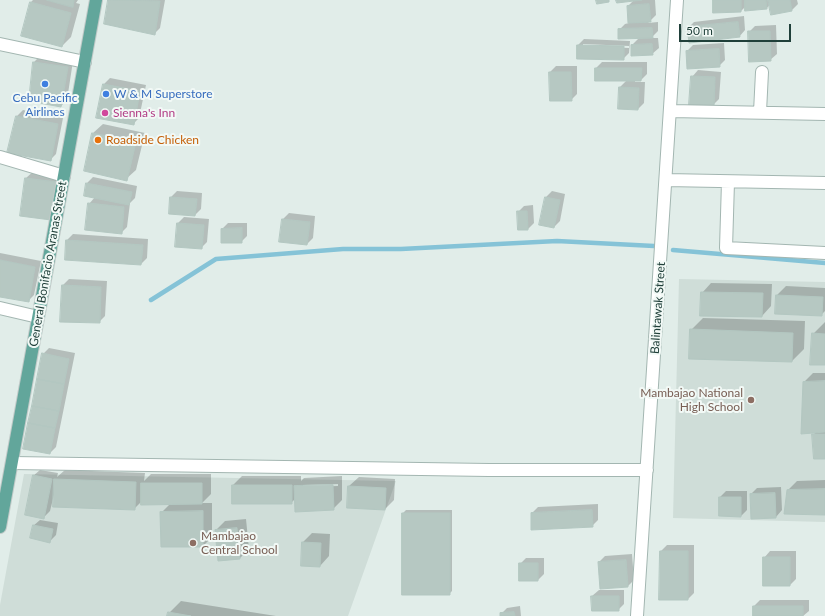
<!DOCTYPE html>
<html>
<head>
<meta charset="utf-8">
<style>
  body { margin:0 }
  #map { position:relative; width:825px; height:616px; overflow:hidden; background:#e1ede9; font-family:Lato,sans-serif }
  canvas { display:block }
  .scale { position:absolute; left:679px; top:24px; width:112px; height:18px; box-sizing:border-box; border:2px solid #20403a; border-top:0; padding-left:5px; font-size:12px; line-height:14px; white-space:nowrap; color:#20403a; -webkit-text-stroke:3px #f2f9f6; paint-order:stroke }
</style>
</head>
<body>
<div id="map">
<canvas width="825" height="616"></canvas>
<div class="scale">50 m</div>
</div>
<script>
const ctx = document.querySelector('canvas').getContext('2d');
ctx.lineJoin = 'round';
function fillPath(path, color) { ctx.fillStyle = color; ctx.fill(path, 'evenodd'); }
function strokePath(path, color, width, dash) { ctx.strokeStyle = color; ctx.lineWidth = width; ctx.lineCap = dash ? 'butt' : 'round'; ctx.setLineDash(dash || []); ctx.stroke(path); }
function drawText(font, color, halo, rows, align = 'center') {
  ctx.font = font + ' Lato,sans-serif'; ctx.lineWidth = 4; ctx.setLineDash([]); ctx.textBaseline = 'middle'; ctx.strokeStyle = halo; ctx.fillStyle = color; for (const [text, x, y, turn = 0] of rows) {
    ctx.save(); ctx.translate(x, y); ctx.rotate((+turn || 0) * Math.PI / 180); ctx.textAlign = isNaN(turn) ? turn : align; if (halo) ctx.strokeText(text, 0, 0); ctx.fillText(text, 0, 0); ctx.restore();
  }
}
fillPath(new Path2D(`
  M 679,279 L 825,282 L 825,522 L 673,518 Z
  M 24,474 L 396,481 L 348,616 L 0,616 L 0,605 Z`), '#cfddd8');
fillPath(new Path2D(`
  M 33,0 L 78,0 L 76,3 L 80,4 L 71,37 L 62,46 L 31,2 Z
  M 109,0 L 165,0 L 160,28 L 154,34 L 105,24 Z
  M 634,0 L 655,0 L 656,15 L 648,23 L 658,22 L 658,31 L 651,38 L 658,38 L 659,48 L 652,54 L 632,45 L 640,37 L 619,30 L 625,24 L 629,23 L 628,6 Z
  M 714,0 L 797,0 L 798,4 L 792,10 L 770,4 L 767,8 L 746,6 L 741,11 Z
  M 744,16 L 745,30 L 739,37 L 688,28 L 694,22 Z
  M 776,25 L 777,54 L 770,60 L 749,32 L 755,26 Z
  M 584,39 L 630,41 L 629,53 L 623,59 L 578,45 ZM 583,44 L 629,46 L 629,48 L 583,46 Z
  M 724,43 L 725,60 L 719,66 L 687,51 L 693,45 Z
  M 40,56 L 73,61 L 67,100 L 61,106 L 34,62 Z
  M 602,62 L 647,62 L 647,74 L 641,80 L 635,80 L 635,82 L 645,82 L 644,103 L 638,109 L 620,87 L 627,80 L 596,68 Z
  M 556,66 L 577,66 L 577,94 L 571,100 L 550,72 Z
  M 698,70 L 721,72 L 719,99 L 713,105 L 692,77 Z
  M 110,78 L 146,85 L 139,118 L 133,124 L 104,84 Z
  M 23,110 L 63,118 L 56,154 L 50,160 L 9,152 L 17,116 Z
  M 103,124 L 145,133 L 136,170 L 126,179 L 93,133 Z
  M 36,169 L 66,173 L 60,210 L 21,215 L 26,178 Z
  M 93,177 L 137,186 L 135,198 L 130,203 L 127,227 L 121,233 L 89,204 L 95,197 L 87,183 Z
  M 177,191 L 202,193 L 201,209 L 195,215 L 171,197 Z
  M 552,191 L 565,194 L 560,221 L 554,227 L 546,197 Z
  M 533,205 L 534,223 L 528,229 L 519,229 L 518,212 L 524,206 Z
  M 289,213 L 315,216 L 313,238 L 307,244 L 280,241 L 283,219 Z
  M 184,217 L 209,219 L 207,242 L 201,248 L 178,223 Z
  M 228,223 L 247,223 L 247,236 L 241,242 L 222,229 Z
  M 73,234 L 148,239 L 147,258 L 141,264 L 67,240 Z
  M 0,253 L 41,261 L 34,295 L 28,301 L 0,296 Z
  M 69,279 L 107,281 L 105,316 L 99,322 L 63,285 Z
  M 711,283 L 772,284 L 771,306 L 762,316 L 702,293 Z
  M 786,286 L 825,288 L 825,311 L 821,315 L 777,295 Z
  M 703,318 L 805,321 L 804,349 L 792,361 L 690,358 L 691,330 Z
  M 825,322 L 825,364 L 813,334 Z
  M 49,348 L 75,353 L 56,447 L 50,453 L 43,354 Z
  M 813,373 L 825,373 L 825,458 L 813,435 L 816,432 L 804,382 Z
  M 40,470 L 58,473 L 57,477 L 65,470 L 145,473 L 144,481 L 151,474 L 211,474 L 211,494 L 202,503 L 212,503 L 212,537 L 203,546 L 162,512 L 170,504 L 142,501 L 134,509 L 54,495 L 50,511 L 44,517 L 33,476 Z
  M 242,476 L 301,476 L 301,481 L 304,478 L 342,476 L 342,500 L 333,509 L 295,499 L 291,503 L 233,485 ZM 338,484 L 338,486 L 303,487 L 303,485 Z
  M 359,477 L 395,479 L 394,500 L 385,509 L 349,486 Z
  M 825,480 L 825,514 L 788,490 L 797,481 Z
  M 781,487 L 782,510 L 776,517 L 751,494 L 757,488 Z
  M 726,491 L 747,491 L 747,510 L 741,516 L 720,497 Z
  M 598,504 L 598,520 L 592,526 L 532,513 L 538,507 Z
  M 406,510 L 452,510 L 452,591 L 449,594 L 403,594 L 403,513 Z
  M 246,519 L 249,549 L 240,558 L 216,530 L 225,521 Z
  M 40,520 L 58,523 L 56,535 L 50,541 L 33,526 Z
  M 312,533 L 330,534 L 329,556 L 320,566 L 303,542 Z
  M 667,545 L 694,545 L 694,593 L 688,599 L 661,551 Z
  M 770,551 L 796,551 L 796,579 L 790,585 L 764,558 Z
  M 632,554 L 634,580 L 628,586 L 601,588 L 599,562 L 605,556 Z
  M 526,558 L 544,558 L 544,574 L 538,580 L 520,564 Z
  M 599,590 L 624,590 L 624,604 L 618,610 L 592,596 Z
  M 760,600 L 809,600 L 809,611 L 803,616 L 754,616 L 754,606 Z
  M 181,601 L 276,616 L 168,616 L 169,613 Z
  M 520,606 L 521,616 L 501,616 L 501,614 L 507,608 Z`), '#0003');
strokePath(new Path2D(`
  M 673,250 L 825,263
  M 151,300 L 216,259 L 343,249 L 401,249 L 557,241 L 654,246`), '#85c3d7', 4.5);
const building = new Path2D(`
  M 47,0 L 74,0 L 73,7 Z
  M 108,0 L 160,1 L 155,35 L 104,24 Z
  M 596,0 L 609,0 L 609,2 L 597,4 Z
  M 616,0 L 642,0 L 617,3 Z
  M 713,0 L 741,0 L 741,12 L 713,13 Z
  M 745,0 L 766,0 L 767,9 L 745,11 Z
  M 768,0 L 790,0 L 792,11 L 771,15 Z
  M 30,2 L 71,13 L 62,47 L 21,36 Z
  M 649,4 L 651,22 L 628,23 L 627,6 Z
  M 738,22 L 740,37 L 689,43 L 687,27 Z
  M 652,28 L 653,38 L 618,39 L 618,29 Z
  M 748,31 L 770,31 L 771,61 L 749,62 Z
  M 652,44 L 653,55 L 631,56 L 631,45 Z
  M 577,45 L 624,46 L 624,60 L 577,59 Z
  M 719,49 L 720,67 L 687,69 L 686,51 Z
  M 33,62 L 68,67 L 61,107 L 29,101 Z
  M 595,68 L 642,68 L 641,81 L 595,81 Z
  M 549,72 L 571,72 L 572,101 L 550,101 Z
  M 691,76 L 715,77 L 714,106 L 689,105 Z
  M 103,84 L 140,91 L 134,125 L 96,118 Z
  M 619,87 L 639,88 L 638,110 L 618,109 Z
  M 16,116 L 58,124 L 51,161 L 7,153 Z
  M 92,133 L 136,142 L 127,181 L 84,171 Z
  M 25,178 L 57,182 L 51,220 L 20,216 Z
  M 86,183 L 132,192 L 129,205 L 84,196 Z
  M 170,197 L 197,199 L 195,216 L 169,214 Z
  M 545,197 L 560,200 L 554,228 L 539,225 Z
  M 88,203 L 124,207 L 122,234 L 85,230 Z
  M 517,211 L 527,211 L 528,230 L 518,230 Z
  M 282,219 L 310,222 L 307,245 L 279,242 Z
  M 177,223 L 204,225 L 202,249 L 175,247 Z
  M 242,228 L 242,243 L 221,243 L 221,229 Z
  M 66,240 L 143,245 L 141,265 L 65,260 Z
  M 0,260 L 35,267 L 29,302 L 0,297 Z
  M 62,285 L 101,287 L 100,323 L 60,322 Z
  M 701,292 L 763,293 L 762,317 L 700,316 Z
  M 776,295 L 823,297 L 822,316 L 775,314 Z
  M 690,329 L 793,333 L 792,362 L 689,359 Z
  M 812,333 L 825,334 L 825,365 L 810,365 Z
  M 42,353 L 69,359 L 64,384 L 37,379 Z
  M 37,379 L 64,384 L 59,411 L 32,406 Z
  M 825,381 L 825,432 L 801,434 L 803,382 Z
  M 32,406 L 59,411 L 55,428 L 28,423 Z
  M 28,423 L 55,428 L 50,454 L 23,449 Z
  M 812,434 L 825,434 L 825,459 L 814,459 Z
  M 33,475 L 52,479 L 44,519 L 25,515 Z
  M 54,479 L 136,482 L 135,510 L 53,507 Z
  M 141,483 L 202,483 L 202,504 L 141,505 Z
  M 232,485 L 292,485 L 292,504 L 232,504 Z
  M 333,485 L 334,510 L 295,512 L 294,486 Z
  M 348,486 L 386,488 L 385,510 L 347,508 Z
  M 825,489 L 825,515 L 784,514 L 787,490 Z
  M 775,493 L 776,518 L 751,519 L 750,494 Z
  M 719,497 L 741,497 L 741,517 L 719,516 Z
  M 592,510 L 593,527 L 531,530 L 531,513 Z
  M 203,511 L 203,547 L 161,547 L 160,512 Z
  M 402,513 L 450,513 L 450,595 L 402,595 Z
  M 33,525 L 53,529 L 50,543 L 30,538 Z
  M 237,528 L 240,559 L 218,561 L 215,530 Z
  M 302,542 L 321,543 L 320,567 L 301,566 Z
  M 660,551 L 688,551 L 688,600 L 659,600 Z
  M 763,557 L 790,557 L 790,586 L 763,586 Z
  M 626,560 L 628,587 L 600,589 L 598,562 Z
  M 519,563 L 538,563 L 538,581 L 519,581 Z
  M 591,596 L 619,596 L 619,611 L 592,611 Z
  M 753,606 L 803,606 L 803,616 L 753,616 Z
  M 168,612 L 191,616 L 167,616 Z
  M 514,612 L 515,616 L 500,616 L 500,613 Z`);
fillPath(building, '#b6c8c2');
strokePath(building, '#b3c7c1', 1);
const street = new Path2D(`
  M 0,44 L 85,62
  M 671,111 L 825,114
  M 760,112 L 762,72
  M 0,157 L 64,176
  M 666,180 L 825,183
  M 728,182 L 726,248 L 825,253
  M 0,308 L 38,317
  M 12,463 L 489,470 L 647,470
  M 637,616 L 677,0`);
const primary = new Path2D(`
  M 0,527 L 96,0`);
strokePath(street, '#a3b6b1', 14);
strokePath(primary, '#c1cac8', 14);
strokePath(street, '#fff', 12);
strokePath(primary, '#62a69b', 12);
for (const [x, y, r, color] of [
  [45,84,4,"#3f7fe0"],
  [106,94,4,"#3f7fe0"],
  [105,113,4,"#d1479c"],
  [98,140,4,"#e8710a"],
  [751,400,4,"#8d6e63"],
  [193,543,4,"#8d6e63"]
]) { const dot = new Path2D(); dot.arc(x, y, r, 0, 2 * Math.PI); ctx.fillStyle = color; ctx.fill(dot); strokePath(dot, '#f2f9f6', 1.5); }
drawText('12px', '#366cbe', '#f2f9f6', [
  ["W & M Superstore",114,94],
  ["Cebu Pacific",45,98,"center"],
  ["Airlines",45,112,"center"]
], 'left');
drawText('12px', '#b23c85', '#f2f9f6', [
  ["Sienna's Inn",113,113]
], 'left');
drawText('12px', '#c56008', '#f2f9f6', [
  ["Roadside Chicken",106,140]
], 'left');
drawText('12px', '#20403a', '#f2f9f6', [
  ["General Bonifacio Aranas Street",48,264,-80],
  ["Balintawak Street",658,308,-86]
]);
drawText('12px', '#785e54', '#f2f9f6', [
  ["Mambajao National",743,393],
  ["High School",743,407],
  ["Mambajao",201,536,"left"],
  ["Central School",201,550,"left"]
], 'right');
</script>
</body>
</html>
